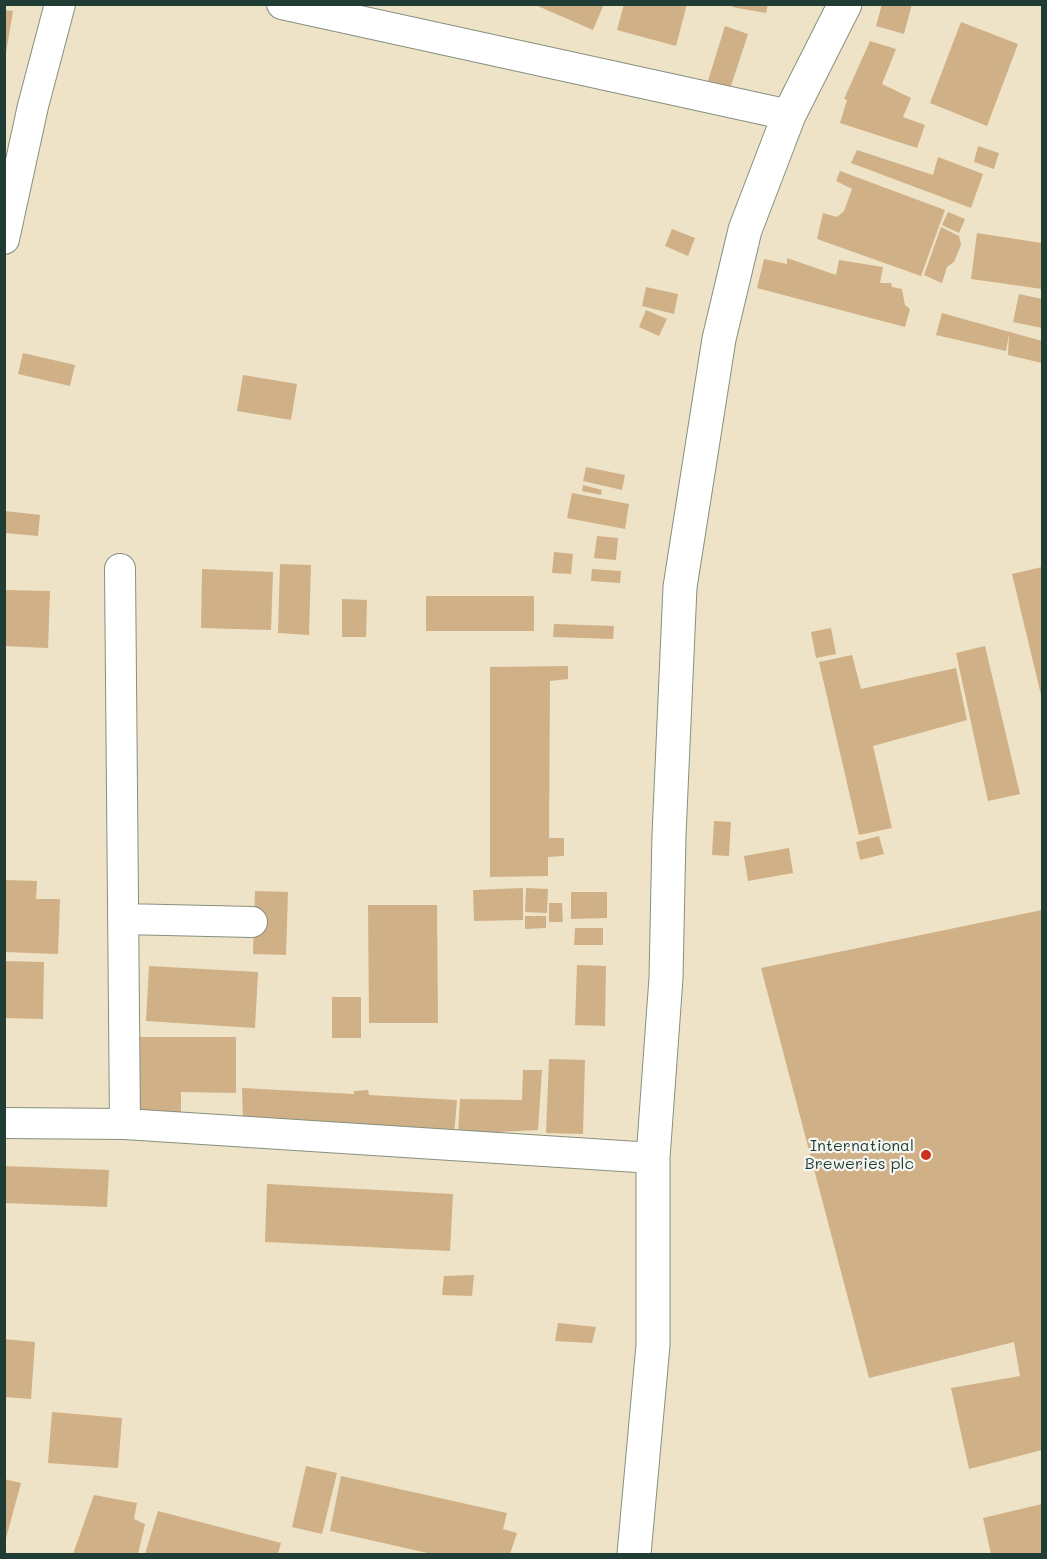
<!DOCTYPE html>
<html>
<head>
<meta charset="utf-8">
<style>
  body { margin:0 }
  #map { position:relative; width:1047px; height:1559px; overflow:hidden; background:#eee3c7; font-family:Mali,sans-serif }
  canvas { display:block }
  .frame { position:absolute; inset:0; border:6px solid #1f3d34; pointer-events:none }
</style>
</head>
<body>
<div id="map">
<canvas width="1047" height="1559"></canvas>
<div class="frame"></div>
</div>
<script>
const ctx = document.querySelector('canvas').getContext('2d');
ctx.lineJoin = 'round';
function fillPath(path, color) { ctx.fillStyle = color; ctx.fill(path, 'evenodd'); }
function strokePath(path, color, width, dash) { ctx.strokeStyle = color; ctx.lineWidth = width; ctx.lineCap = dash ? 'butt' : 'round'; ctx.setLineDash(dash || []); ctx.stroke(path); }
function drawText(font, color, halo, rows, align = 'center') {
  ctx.font = font + ' Mali,sans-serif'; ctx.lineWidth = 4.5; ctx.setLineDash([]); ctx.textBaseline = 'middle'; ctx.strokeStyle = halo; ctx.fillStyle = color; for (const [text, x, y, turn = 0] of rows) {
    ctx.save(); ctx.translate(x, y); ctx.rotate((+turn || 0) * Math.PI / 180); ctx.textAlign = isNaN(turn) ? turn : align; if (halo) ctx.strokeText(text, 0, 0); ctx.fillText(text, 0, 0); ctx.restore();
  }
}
fillPath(new Path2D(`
  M 533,4 L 604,4 L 593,30 Z
  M 624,4 L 687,4 L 676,46 L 617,30 Z
  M 733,4 L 768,4 L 766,13 L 732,7 Z
  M 882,4 L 912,4 L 904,34 L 876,26 Z
  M 5,10 L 13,11 L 6,53 L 5,53 Z
  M 961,22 L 1018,44 L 987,126 L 930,103 Z
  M 725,26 L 748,34 L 729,92 L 707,84 Z
  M 870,41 L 896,49 L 882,84 L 911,98 L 903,117 L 925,125 L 917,148 L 840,123 L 847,100 L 844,99 Z
  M 978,146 L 999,153 L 994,169 L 974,162 Z
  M 857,150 L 933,175 L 938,157 L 983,174 L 971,208 L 851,163 Z
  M 840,171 L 945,210 L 921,276 L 817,239 L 823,213 L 837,217 L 844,211 L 852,189 L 836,181 Z
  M 948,212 L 965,219 L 959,233 L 942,225 Z
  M 941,227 L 959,236 L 961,245 L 954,262 L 947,267 L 942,283 L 924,275 Z
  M 672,229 L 695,238 L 688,256 L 665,246 Z
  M 977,233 L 1042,243 L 1042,289 L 971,279 Z
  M 787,258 L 836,275 L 839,260 L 883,267 L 880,283 L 891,283 L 892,287 L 902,289 L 905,305 L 910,309 L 905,327 L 757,288 L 764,259 L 787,264 Z
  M 646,287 L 678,294 L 674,314 L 642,306 Z
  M 1019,294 L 1042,299 L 1042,328 L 1013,322 Z
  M 646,310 L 667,319 L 659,336 L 639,327 Z
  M 942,313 L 1042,341 L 1042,363 L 1008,355 L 1009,334 L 1006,351 L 936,335 Z
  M 23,353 L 75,365 L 70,386 L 18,374 Z
  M 243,375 L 297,384 L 291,420 L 237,411 Z
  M 586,467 L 625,475 L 622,490 L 583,481 Z
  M 583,485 L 602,490 L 601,495 L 582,491 Z
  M 572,493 L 629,504 L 625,529 L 567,518 Z
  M 5,511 L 40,515 L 38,536 L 5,533 Z
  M 597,536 L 618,538 L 616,560 L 594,558 Z
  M 554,552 L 573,554 L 571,574 L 552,573 Z
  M 280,564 L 311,565 L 309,635 L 278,633 Z
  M 1042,567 L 1042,699 L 1012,574 Z
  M 202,569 L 273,572 L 271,630 L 201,628 Z
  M 592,569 L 621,571 L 620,583 L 591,581 Z
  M 4,590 L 50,591 L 48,648 L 4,646 Z
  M 426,596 L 534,596 L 534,631 L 426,631 Z
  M 342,599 L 367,600 L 366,637 L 342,637 Z
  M 554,624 L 614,626 L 613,639 L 553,637 Z
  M 831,628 L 836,654 L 816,658 L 811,632 Z
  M 985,646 L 1020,794 L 988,801 L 956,653 Z
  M 852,655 L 861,689 L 956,668 L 967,720 L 873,746 L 892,828 L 859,835 L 819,662 Z
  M 568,666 L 568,679 L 550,681 L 549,838 L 564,838 L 564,856 L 548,857 L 548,876 L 490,877 L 490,667 Z
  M 714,821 L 731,822 L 729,856 L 712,855 Z
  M 879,836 L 884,854 L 860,860 L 856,842 Z
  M 789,848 L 793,873 L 748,881 L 744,856 Z
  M 4,880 L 37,881 L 36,899 L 60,899 L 58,954 L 4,952 Z
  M 523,888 L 523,920 L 474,921 L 473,890 Z
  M 526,888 L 548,889 L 547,913 L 525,912 Z
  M 255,891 L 288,892 L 286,955 L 253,954 Z
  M 571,892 L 607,892 L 607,918 L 571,919 Z
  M 549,903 L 562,903 L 563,922 L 549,922 Z
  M 368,905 L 437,905 L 438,1023 L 369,1023 Z
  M 1042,910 L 1042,1450 L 969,1469 L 951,1388 L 1020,1376 L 1014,1342 L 869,1378 L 761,968 Z
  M 525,916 L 546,916 L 546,928 L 525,929 Z
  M 575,928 L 603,928 L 603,945 L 574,945 Z
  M 4,961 L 44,962 L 43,1019 L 4,1018 Z
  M 577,965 L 606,966 L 605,1026 L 575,1025 Z
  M 149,966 L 258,972 L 255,1028 L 146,1021 Z
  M 332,997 L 361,997 L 361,1038 L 332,1038 Z
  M 131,1037 L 236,1037 L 236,1093 L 181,1092 L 181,1119 L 131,1118 Z
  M 549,1059 L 585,1060 L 583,1134 L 546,1133 Z
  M 523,1070 L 542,1070 L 538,1130 L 458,1134 L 460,1099 L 522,1100 Z
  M 242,1088 L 354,1094 L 354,1091 L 368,1090 L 369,1095 L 457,1100 L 454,1135 L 243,1123 Z
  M 4,1166 L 109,1170 L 107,1207 L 4,1203 Z
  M 267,1184 L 453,1194 L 450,1251 L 265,1242 Z
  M 474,1275 L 472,1296 L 442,1295 L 444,1276 Z
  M 558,1323 L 596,1327 L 592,1343 L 555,1341 Z
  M 4,1339 L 35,1342 L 31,1399 L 4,1397 Z
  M 52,1412 L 122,1418 L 118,1468 L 48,1463 Z
  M 306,1466 L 337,1473 L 322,1534 L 292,1527 Z
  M 341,1476 L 507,1513 L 503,1529 L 517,1533 L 510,1554 L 432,1554 L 330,1531 Z
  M 4,1479 L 21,1483 L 5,1542 L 4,1542 Z
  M 94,1495 L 137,1503 L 134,1519 L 145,1524 L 138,1554 L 73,1554 Z
  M 1042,1504 L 1042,1554 L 991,1554 L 983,1518 Z
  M 158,1511 L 281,1543 L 278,1554 L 145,1554 Z`), '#d0b086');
const minor = new Path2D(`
  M 282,4 L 789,115
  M 4,239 L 33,106 L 60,4
  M 120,569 L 125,1124
  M 123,919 L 252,922
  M 4,1123 L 125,1124 L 653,1158`);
const major = new Path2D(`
  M 634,1554 L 653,1345 L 653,1158 L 666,978 L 669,835 L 680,587 L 719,339 L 745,230 L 789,115 L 845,4`);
strokePath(minor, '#86907e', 32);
strokePath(major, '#86907e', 35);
strokePath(minor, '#fff', 30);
strokePath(major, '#fff', 33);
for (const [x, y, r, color] of [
  [926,1155,6,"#c8321e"]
]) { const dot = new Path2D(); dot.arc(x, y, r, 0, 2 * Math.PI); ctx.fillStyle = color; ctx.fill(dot); strokePath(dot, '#f6f6f2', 2); }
drawText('16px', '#1f3d34', '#f6f6f2', [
  ["International",914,1146],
  ["Breweries plc",914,1164]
], 'right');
</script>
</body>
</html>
